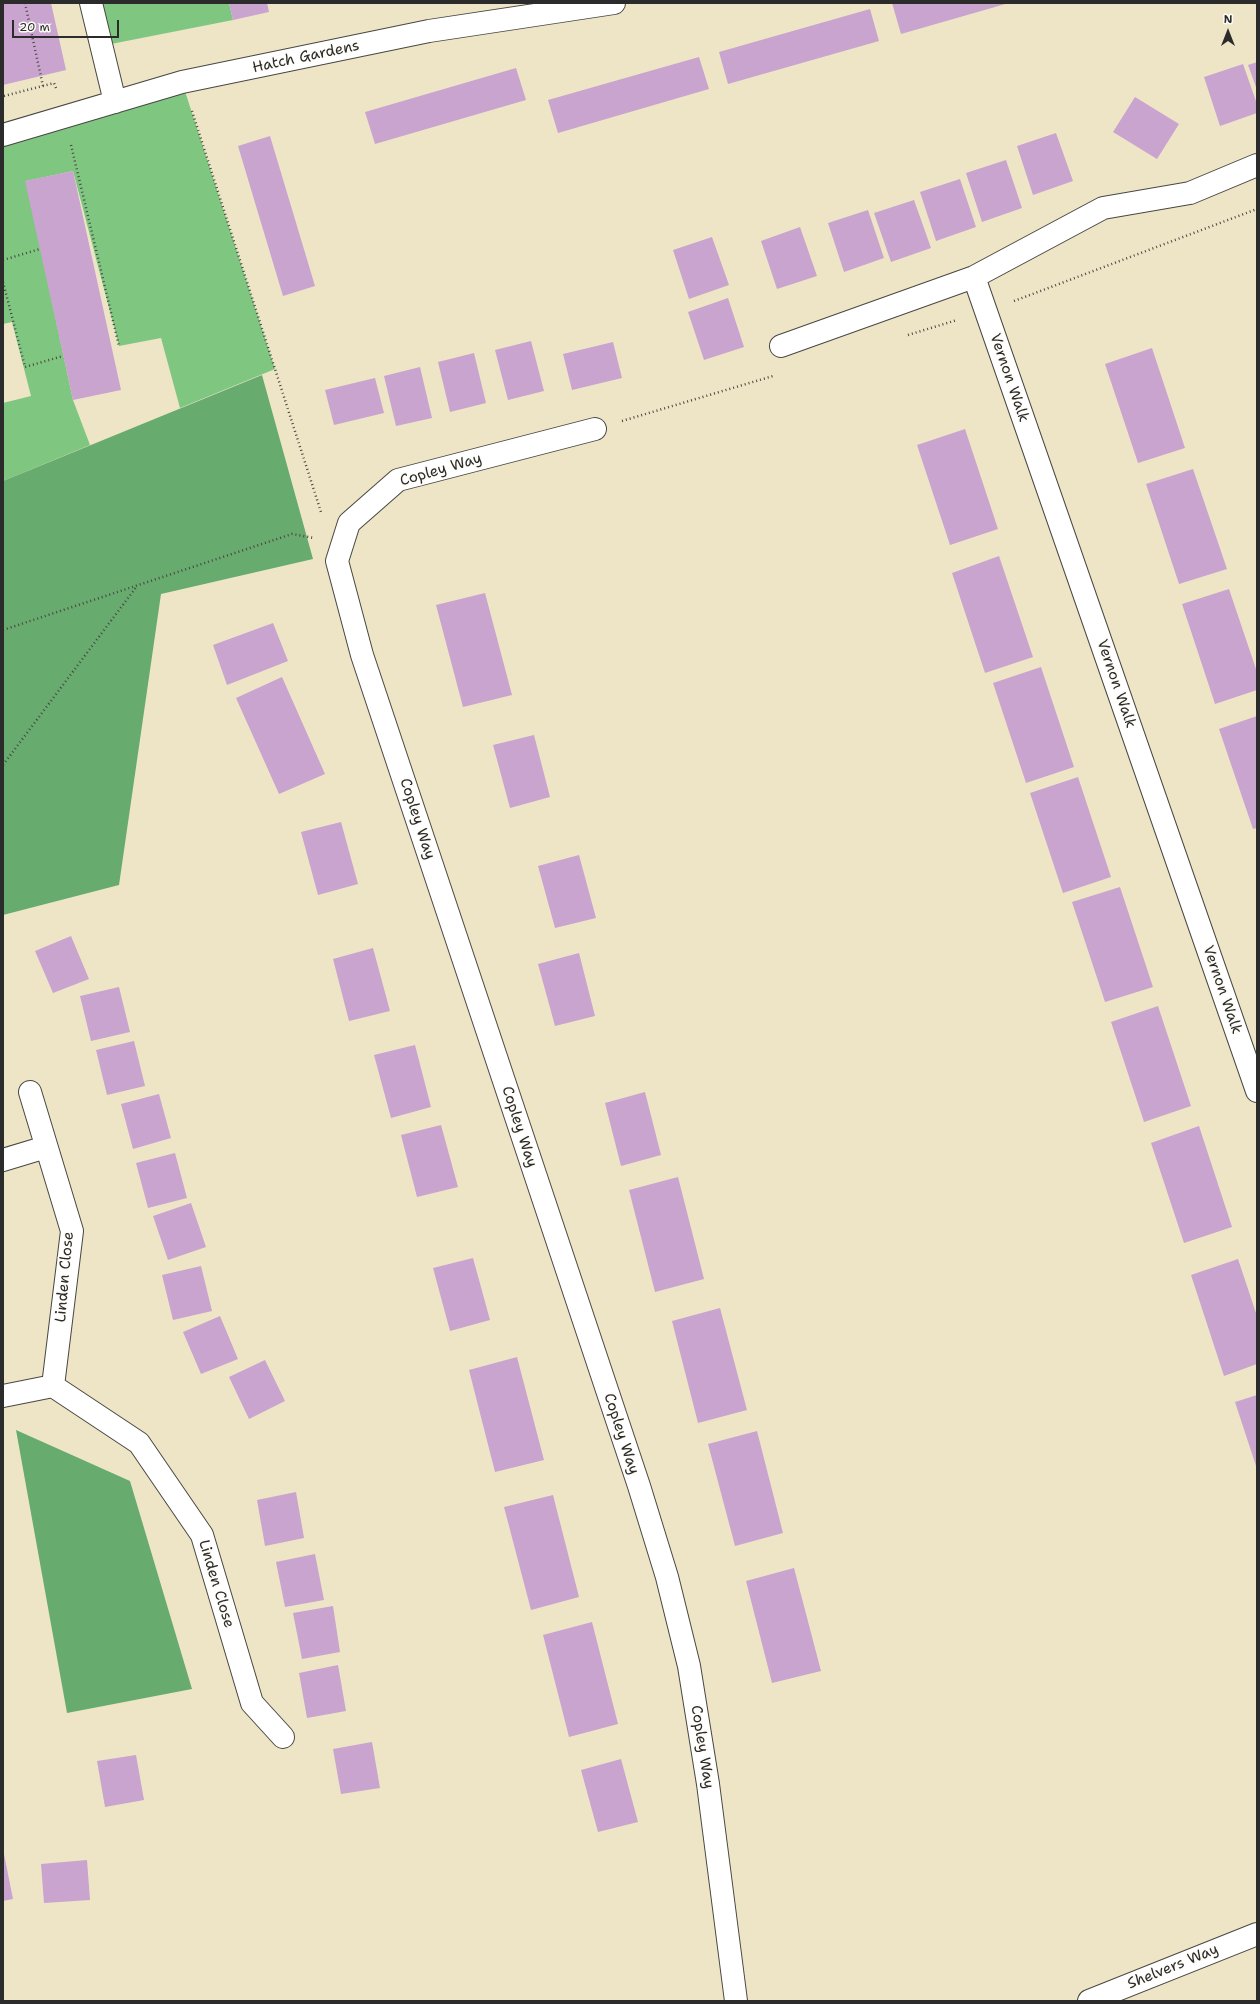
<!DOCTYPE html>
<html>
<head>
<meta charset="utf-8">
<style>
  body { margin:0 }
  #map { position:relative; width:1260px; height:2004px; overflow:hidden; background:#eee5c7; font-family:"Shantell Sans",sans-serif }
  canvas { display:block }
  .frame { position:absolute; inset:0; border:4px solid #2b2b2b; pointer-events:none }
  .north { position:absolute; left:1208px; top:12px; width:40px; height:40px; -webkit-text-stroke:3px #fdfcf7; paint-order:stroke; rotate:0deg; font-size:11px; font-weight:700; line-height:16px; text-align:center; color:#2b2b2b }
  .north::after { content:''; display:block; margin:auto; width:14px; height:18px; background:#2b2b2b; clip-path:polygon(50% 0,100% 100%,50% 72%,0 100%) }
  .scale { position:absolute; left:12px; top:20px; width:107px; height:18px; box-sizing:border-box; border:2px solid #2b2b2b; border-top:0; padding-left:5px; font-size:12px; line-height:14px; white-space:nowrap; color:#2b2b2b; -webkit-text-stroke:3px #fdfcf7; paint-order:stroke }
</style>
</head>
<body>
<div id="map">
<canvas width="1260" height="2004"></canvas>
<div class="frame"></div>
<div class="north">N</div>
<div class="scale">20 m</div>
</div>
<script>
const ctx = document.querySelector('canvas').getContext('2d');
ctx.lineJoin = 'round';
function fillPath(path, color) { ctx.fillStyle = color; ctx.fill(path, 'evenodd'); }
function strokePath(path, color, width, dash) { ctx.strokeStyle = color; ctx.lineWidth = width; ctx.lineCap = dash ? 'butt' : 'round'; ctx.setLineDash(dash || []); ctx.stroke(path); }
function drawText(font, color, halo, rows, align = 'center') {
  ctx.font = font + ' "Shantell Sans",sans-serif'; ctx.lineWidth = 3; ctx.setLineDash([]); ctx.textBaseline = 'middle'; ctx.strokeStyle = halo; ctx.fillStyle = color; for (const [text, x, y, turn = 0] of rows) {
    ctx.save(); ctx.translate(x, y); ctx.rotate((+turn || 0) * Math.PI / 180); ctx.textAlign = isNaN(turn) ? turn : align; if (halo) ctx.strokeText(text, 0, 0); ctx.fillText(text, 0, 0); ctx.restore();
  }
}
fillPath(new Path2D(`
  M 91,3 L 229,3 L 233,20 L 101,46 Z
  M 182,82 L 275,369 L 180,408 L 161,338 L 119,346 L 73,171 L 26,181 L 73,400 L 90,445 L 3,481 L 3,403 L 31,396 L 12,322 L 3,324 L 3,135 Z`), '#7fc681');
fillPath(new Path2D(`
  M 262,375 L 313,559 L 161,594 L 119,885 L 3,915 L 3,481 Z
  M 16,1430 L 130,1481 L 192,1689 L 67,1713 Z`), '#67ab6f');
fillPath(new Path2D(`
  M 3,3 L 51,3 L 66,70 L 3,85 Z
  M 229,3 L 267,3 L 269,12 L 233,20 Z
  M 892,3 L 1009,3 L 901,34 Z
  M 870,9 L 879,41 L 728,84 L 719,52 Z
  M 699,57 L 709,89 L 558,133 L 548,100 Z
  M 1257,62 L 1257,90 L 1248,65 Z
  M 1243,64 L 1257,104 L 1257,113 L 1220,126 L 1204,77 Z
  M 516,68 L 526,100 L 375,144 L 365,112 Z
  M 1135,97 L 1179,124 L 1157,159 L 1113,132 Z
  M 1056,133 L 1073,181 L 1033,195 L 1017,146 Z
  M 270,136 L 315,286 L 283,296 L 238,146 Z
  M 1006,160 L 1022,208 L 982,222 L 966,173 Z
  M 73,171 L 121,390 L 73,400 L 25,181 Z
  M 960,179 L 976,227 L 936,241 L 920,192 Z
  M 914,200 L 931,248 L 891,262 L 874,213 Z
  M 868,210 L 884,258 L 844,272 L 828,223 Z
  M 800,227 L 817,276 L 777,289 L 761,241 Z
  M 712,237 L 729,285 L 689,299 L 673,250 Z
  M 728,298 L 744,347 L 704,360 L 688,312 Z
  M 531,341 L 544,391 L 508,400 L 495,350 Z
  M 613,342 L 622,378 L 572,390 L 563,354 Z
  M 1152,348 L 1185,448 L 1138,463 L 1105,364 Z
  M 474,353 L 486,403 L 450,412 L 438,362 Z
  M 420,367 L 432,418 L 396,426 L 384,376 Z
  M 375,378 L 384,413 L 334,425 L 325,390 Z
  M 965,429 L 998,529 L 950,545 L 917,445 Z
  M 1193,469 L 1227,569 L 1179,584 L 1146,484 Z
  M 999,556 L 1033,657 L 985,673 L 952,573 Z
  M 1229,589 L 1257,672 L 1257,690 L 1215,704 L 1182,604 Z
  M 485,593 L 512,695 L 463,707 L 436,605 Z
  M 273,623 L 288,661 L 227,685 L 213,645 Z
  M 1041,667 L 1074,767 L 1026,783 L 993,683 Z
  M 282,677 L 325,774 L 279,794 L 236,698 Z
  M 1257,716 L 1257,828 L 1253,829 L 1219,729 Z
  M 534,735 L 550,797 L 510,808 L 493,745 Z
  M 1078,777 L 1111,877 L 1063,893 L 1030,793 Z
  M 341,822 L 358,884 L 318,895 L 301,832 Z
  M 579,855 L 596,918 L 555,928 L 538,866 Z
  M 1120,887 L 1153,987 L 1105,1002 L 1072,902 Z
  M 71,936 L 89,979 L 53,993 L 35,951 Z
  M 373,948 L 390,1011 L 349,1021 L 333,959 Z
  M 579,953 L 595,1016 L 555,1026 L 538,964 Z
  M 119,987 L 130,1032 L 91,1041 L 80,996 Z
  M 1158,1006 L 1191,1106 L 1144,1122 L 1111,1022 Z
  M 134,1041 L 145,1086 L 107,1095 L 96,1050 Z
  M 415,1045 L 431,1107 L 391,1118 L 374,1055 Z
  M 645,1092 L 661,1155 L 621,1166 L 605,1103 Z
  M 159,1094 L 171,1138 L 133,1149 L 121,1104 Z
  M 441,1125 L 458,1187 L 417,1197 L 401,1135 Z
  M 1199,1126 L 1232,1227 L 1184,1243 L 1151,1143 Z
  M 175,1153 L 187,1198 L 148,1208 L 136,1163 Z
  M 678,1177 L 704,1279 L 655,1292 L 629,1190 Z
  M 191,1203 L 206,1247 L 168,1260 L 153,1216 Z
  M 473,1258 L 490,1320 L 450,1331 L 433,1268 Z
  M 1238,1259 L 1257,1316 L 1257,1364 L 1224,1376 L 1191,1275 Z
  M 201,1266 L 212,1311 L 173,1320 L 162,1275 Z
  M 720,1308 L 747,1410 L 698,1423 L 672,1321 Z
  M 220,1316 L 238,1359 L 201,1374 L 183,1332 Z
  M 517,1357 L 544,1460 L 495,1472 L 469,1370 Z
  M 265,1360 L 285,1401 L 249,1419 L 229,1377 Z
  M 1257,1395 L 1257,1469 L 1235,1402 Z
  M 757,1431 L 783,1533 L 735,1546 L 708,1444 Z
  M 296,1492 L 304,1538 L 265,1546 L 257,1500 Z
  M 553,1495 L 579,1597 L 531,1610 L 504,1507 Z
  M 315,1554 L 324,1600 L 285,1607 L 276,1562 Z
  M 794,1568 L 821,1671 L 772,1683 L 746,1581 Z
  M 333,1606 L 340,1652 L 302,1659 L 293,1613 Z
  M 592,1622 L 618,1724 L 569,1737 L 543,1635 Z
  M 338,1665 L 346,1711 L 307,1718 L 299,1673 Z
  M 372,1742 L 380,1788 L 341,1794 L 333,1749 Z
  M 136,1755 L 144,1800 L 105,1807 L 97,1761 Z
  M 621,1759 L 638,1822 L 598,1832 L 581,1770 Z
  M 3,1854 L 4,1854 L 13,1899 L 3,1901 Z
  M 87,1860 L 90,1900 L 44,1903 L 41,1864 Z`), '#c8a4cf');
const minor = new Path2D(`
  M 91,3 L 115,102
  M 3,135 L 182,82 L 429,31 L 614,3
  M 974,277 L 1257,1091
  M 781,346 L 974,277 L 1103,208 L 1190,193 L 1257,165
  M 595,429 L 398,480 L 349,523 L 337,561 L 362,655 L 639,1486 L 667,1577 L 689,1666 L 708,1784 L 736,2001
  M 30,1092 L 72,1231 L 53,1386 L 139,1443 L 202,1535 L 252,1703 L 283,1737
  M 3,1160 L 46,1147
  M 3,1396 L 53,1386`);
const tertiary = new Path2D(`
  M 1089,2001 L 1257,1934`);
strokePath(minor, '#484742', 24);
strokePath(tertiary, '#484742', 24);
strokePath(new Path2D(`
  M 25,3 L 43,86
  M 4,96 L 54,83 L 56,88
  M 192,111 L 321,512
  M 71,145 L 119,346
  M 3,260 L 40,249
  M 3,282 L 25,367 L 63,356
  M 1014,301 L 1257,209
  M 908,335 L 957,320
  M 622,421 L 773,376
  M 3,630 L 292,534 L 314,538
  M 3,765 L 137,586`), '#484742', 2.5, [1, 3]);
strokePath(minor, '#fff', 22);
strokePath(tertiary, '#fff', 22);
drawText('15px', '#2b2b2b', '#fdfcf7', [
  ["Hatch Gardens",306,57,-12],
  ["Vernon Walk",1009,378,71],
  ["Copley Way",441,470,-16],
  ["Vernon Walk",1116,684,71],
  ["Copley Way",417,819,72],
  ["Vernon Walk",1222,990,71],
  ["Copley Way",519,1127,72],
  ["Linden Close",65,1277,-85],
  ["Copley Way",621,1434,72],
  ["Linden Close",216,1584,73],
  ["Copley Way",702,1747,81],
  ["Shelvers Way",1173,1967,-22]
]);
</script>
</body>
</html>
